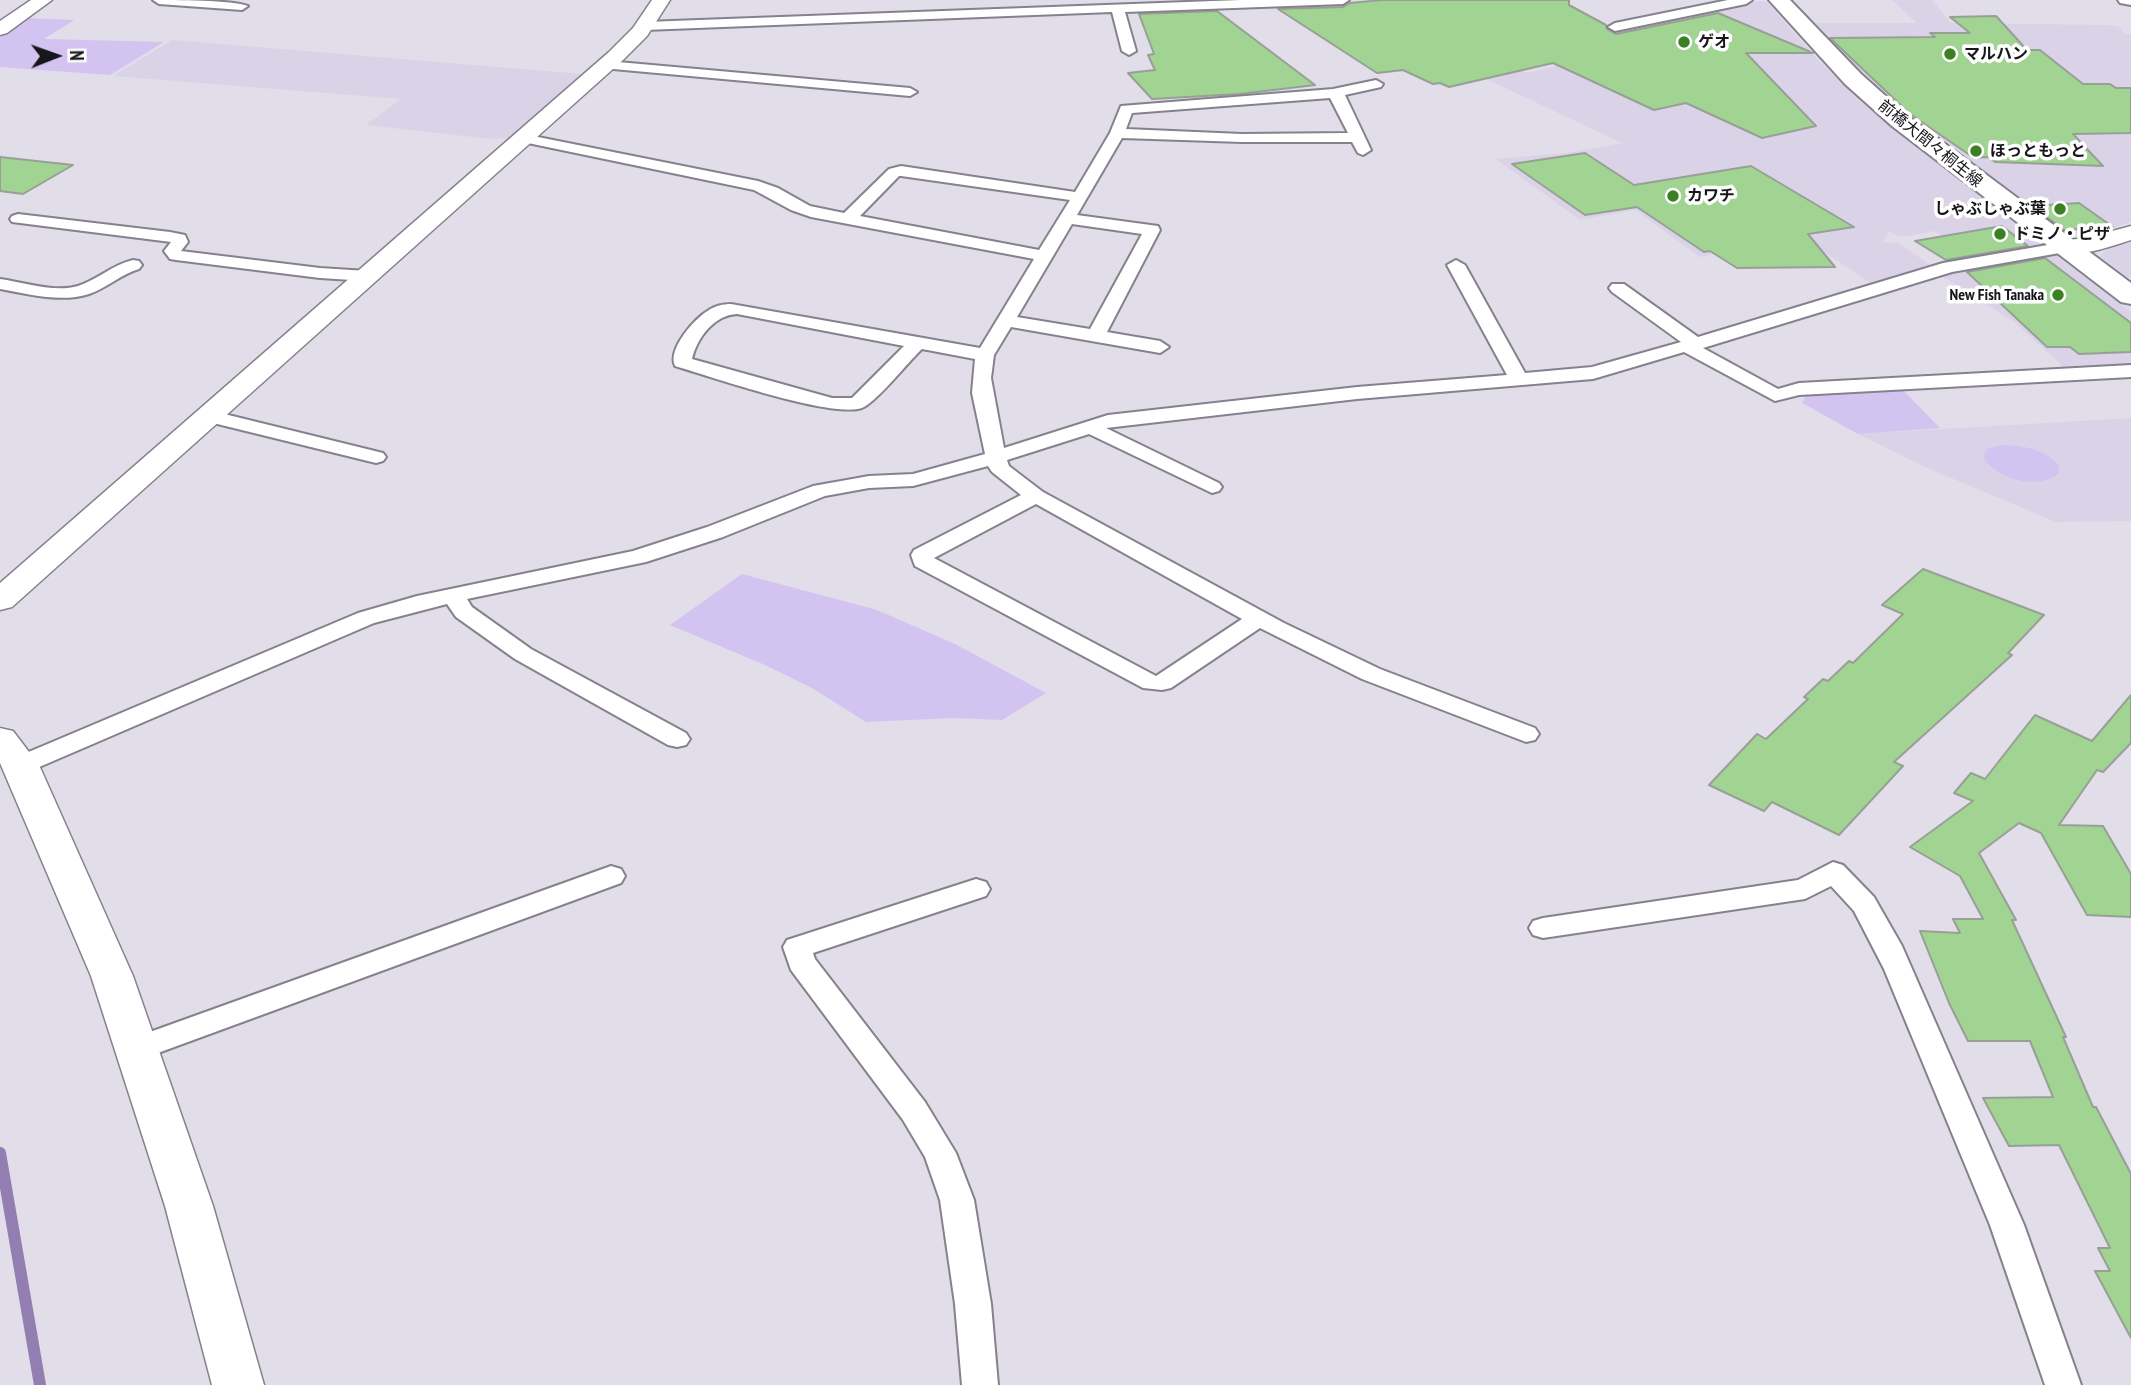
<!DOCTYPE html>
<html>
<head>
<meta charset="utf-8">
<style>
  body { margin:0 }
  #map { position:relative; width:2131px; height:1385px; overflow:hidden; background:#e1dde9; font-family:"PT Sans Narrow",sans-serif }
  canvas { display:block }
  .north { position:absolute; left:21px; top:21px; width:70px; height:70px; -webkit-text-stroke:5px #fff; paint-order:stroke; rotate:89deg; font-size:19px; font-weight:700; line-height:28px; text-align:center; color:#17161a }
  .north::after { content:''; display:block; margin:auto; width:24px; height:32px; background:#17161a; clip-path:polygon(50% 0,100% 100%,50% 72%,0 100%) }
</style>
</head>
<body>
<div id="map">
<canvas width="2131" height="1385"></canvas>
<div class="north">N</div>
</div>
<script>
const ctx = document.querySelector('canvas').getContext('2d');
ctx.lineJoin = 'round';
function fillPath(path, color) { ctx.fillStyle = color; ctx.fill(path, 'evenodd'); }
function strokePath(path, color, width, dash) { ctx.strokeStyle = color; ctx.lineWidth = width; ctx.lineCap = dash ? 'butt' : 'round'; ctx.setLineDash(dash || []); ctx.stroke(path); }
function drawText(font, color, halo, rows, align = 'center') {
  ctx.font = font + ' "PT Sans Narrow","Noto Sans JP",sans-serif'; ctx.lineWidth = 7; ctx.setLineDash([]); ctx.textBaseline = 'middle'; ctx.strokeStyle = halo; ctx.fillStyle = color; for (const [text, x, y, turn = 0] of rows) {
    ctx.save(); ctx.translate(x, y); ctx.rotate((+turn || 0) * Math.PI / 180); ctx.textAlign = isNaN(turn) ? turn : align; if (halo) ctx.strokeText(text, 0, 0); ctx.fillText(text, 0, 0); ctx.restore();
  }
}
fillPath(new Path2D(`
  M 1892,0 L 1932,0 L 1951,23 L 2104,25 L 2118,26 L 2125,34 L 2131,35 L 2131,222 L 2087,236 L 2068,234 L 1902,108 L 1872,82 L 1816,23 L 1917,23 Z
  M 1760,1 L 1767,2 L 1820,62 L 1859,101 L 2040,244 L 1975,256 L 1934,231 L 1900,237 L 1889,231 L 1883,243 L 1898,242 L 1931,266 L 1872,284 L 1804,238 L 1700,257 L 1635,210 L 1580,220 L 1496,159 L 1567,153 L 1622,143 L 1463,68 L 1491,57 L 1527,73 L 1557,66 L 1522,49 Z
  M 172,40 L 583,74 L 509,139 L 482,138 L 366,125 L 401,99 L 113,76 Z
  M 2131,242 L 2131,277 L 2127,277 L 2100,256 L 2107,249 Z
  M 2053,253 L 2131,312 L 2131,367 L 2068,371 L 2013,321 L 1942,276 Z
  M 2131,418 L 2131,521 L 2056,522 L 1925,467 L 1858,434 Z`), '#dad3e7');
fillPath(new Path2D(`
  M 27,18 L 74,20 L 44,39 L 164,42 L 110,75 L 0,67 L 0,37 Z
  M 1900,387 L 1940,428 L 1858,434 L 1802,403 L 1808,392 Z
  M 2002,445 C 2022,445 2043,449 2058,464 L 2059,473 C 2041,491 1992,479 1983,456 L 1988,448 Z
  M 742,574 L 877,610 L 955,644 L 1046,693 L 1002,720 L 954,718 L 866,722 L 812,688 L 765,665 L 670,625 Z`), '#d3c3f1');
strokePath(new Path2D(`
  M 0,1153 L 40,1385`), '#927eb1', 12);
const building = new Path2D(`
  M 1381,0 L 1569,0 L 1569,5 L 1606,25 L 1607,29 L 1616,34 L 1718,13 L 1813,53 L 1746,53 L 1816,126 L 1762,138 L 1686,103 L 1654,110 L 1553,63 L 1449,87 L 1440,83 L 1433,84 L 1403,70 L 1377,73 L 1278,9 L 1343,7 L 1350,3 Z
  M 1217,11 L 1315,85 L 1240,94 L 1152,99 L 1128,73 L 1155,70 L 1148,55 L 1154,54 L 1139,14 Z
  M 1996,16 L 2027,50 L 2040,50 L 2083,84 L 2110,84 L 2116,88 L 2131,88 L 2131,133 L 2073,134 L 2103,166 L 1995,162 L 1988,157 L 1974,158 L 1910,114 L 1830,38 L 1935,37 L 1930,33 L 1970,33 L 1950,17 Z
  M 1585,153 L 1634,185 L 1751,166 L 1854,227 L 1808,234 L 1835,267 L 1737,268 L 1710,251 L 1704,252 L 1637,207 L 1585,215 L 1512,164 Z
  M 0,157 L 73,165 L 23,194 L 0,191 Z
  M 2079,203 L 2113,227 L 2064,230 L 2032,206 Z
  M 2002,226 L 2028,246 L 1946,260 L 1915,241 Z
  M 2045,258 L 2131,323 L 2131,352 L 2079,354 L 2070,347 L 2047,347 L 1967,272 Z
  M 1923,569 L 2044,615 L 2008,653 L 2012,655 L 1894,762 L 1903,766 L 1839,835 L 1772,802 L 1764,811 L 1709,785 L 1757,734 L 1766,739 L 1808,699 L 1804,697 L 1823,679 L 1828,681 L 1849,661 L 1853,663 L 1903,614 L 1882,605 Z
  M 2131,695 L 2131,743 L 2103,772 L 2097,770 L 2059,825 L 2103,826 L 2131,874 L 2131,917 L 2087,915 L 2041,833 L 2019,823 L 1979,853 L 2016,920 L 2012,920 L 2066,1037 L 2063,1037 L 2093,1107 L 2096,1107 L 2131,1174 L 2131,1338 L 2095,1271 L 2110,1271 L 2098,1248 L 2110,1248 L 2059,1145 L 2009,1146 L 1983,1098 L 2053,1097 L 2030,1041 L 1968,1041 L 1949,1003 L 1920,931 L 1960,933 L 1953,919 L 1983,919 L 1960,876 L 1910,847 L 1973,801 L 1954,793 L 1971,773 L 1985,779 L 2035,715 L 2092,741 Z`);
fillPath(building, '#a1d392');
strokePath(building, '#98a096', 2);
const street = new Path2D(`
  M 153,0 C 174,0 233,0 248,6 L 242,10 L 159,4 Z
  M 1241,0 L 1349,0 L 1343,4 L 1125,12 L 1136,51 L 1129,55 L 1122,51 L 1112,12 L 645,30 L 638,26 L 645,22 Z
  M 1728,0 L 1752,0 L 1746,4 L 1615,31 L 1608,27 L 1615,23 Z
  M 2118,0 L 2131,0 L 2131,5 L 2120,3 Z
  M 607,61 L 910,88 L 917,92 L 910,96 L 602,68 L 602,62 Z
  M 1376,80 L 1383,84 L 1381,87 L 1345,95 L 1371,150 L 1363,155 L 1358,153 L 1352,142 L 1242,142 L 1122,138 L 1077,215 L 1158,226 L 1160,230 L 1107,332 L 1160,341 L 1169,347 L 1160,353 L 1011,327 L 994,355 L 991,378 L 1004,448 L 1108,415 L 1357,387 L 1507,375 L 1447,265 L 1456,260 L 1465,265 L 1525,373 L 1592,367 L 1681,342 L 1612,292 L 1609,288 L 1612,284 L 1624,284 L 1698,337 L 1943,263 L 2065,242 L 2071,243 L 2073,247 L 2071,251 L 1952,272 L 1703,348 L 1778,389 L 1799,383 L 2131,365 L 2131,377 L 1799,395 L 1775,401 L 1684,352 L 1593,379 L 1357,399 L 1106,428 L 1219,483 L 1222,487 L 1219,491 L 1212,493 L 1089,434 L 1007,460 L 1009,466 L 1043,492 L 1284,623 L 1380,669 L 1535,728 L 1539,734 L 1535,740 L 1526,742 L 1362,679 L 1260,628 L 1171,688 L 1162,690 L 1143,688 L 915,566 L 911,555 L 914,550 L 1021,495 L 992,472 L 988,466 L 913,486 L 869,488 L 825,496 L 723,537 L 646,562 L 467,599 L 472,607 L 531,649 L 686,733 L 690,739 L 686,745 L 677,747 L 668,745 L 515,659 L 456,617 L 447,604 L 374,623 L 30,771 L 21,773 L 12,771 L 8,765 L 12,759 L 358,613 L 417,596 L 633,551 L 707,527 L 813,486 L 869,476 L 913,474 L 985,454 L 972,393 L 975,359 L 922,349 C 907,363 880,398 864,407 C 839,421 709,376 675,366 C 667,349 695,318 709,310 C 715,306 723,304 731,304 L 980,348 L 1034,259 L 811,217 L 791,210 L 754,190 L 523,142 L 516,138 L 518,135 L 523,134 L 758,181 L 778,188 L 810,206 L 844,213 L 889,169 L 901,166 L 1075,192 L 1110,133 L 1121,106 L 1333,89 ZM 1330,98 L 1348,133 L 1242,134 L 1126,129 L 1132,113 ZM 899,176 L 901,176 L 1070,200 L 1039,250 L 860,216 ZM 1072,224 L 1142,234 L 1090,329 L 1017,317 ZM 737,314 L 904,346 L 852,398 L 832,398 L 692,359 C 697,338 714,315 737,314 ZM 1036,504 L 1242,619 L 1156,676 L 934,558 Z
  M 18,214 L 170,232 L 185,235 L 188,242 L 181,251 L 320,268 L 367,271 L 376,276 L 367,281 L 320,278 L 176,260 L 170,259 L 164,251 L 171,242 L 12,222 L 10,219 L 12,216 Z
  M 133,260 L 139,261 L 142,265 L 139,269 C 121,274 107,288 89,294 C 61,303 28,294 0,289 L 0,279 C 23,282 54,293 78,286 C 97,280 112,265 133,260 Z
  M 208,410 L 383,453 L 386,457 L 383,461 L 376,463 L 201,420 L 198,416 L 201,412 Z
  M 1833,862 L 1843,865 L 1874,897 L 1902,946 L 2024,1225 L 2081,1385 L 2045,1385 L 1990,1225 L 1884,969 L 1854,911 L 1831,886 L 1805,899 L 1543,938 L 1533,935 L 1529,928 L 1533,921 L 1543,918 L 1798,880 Z
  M 611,866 L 621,869 L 625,876 L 621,883 L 147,1057 L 136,1061 L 125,1057 L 121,1049 L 125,1041 Z
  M 976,879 L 986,882 L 990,889 L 986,896 L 813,953 L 815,959 L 925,1102 L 956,1153 L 974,1200 L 991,1304 L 998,1385 L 962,1385 L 955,1304 L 940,1200 L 925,1157 L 903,1120 L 791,970 L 783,947 L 787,940 Z`);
const secondary = new Path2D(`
  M 31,0 L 52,0 L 7,33 L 0,35 L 0,21 Z
  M 652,0 L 670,0 L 647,36 L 623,60 L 12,607 L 0,610 L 0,583 L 609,52 L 633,28 Z
  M 2131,226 L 2131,240 C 2108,247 2081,258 2057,252 L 2053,247 L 2057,242 L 2090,237 Z
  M 0,728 L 13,731 L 39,765 L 133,976 L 213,1206 L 264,1385 L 212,1385 L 165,1206 L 91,976 L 0,763 Z`);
const primary = new Path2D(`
  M 1769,0 L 1790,0 L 1861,74 L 1908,116 L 2131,283 L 2131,304 L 2121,302 L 1892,126 L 1845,84 Z`);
strokePath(street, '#85818d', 4);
strokePath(secondary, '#85818d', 3);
strokePath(primary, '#85818d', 4);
fillPath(street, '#fff');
fillPath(secondary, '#fff');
fillPath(primary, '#fff');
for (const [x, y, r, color] of [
  [1684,42,7,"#3c8024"],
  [1950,54,7,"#3c8024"],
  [1976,151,7,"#3c8024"],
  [1673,196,7,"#3c8024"],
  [2060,209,7,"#3c8024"],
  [2000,234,7,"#3c8024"],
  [2058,295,7,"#3c8024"]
]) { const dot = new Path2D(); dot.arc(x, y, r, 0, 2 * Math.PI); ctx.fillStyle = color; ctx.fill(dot); strokePath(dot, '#fff', 2.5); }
drawText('bold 16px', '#17161a', '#fff', [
  ["ゲオ",1698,42],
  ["マルハン",1964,54],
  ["ほっともっと",1990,151],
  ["カワチ",1687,196],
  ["しゃぶしゃぶ葉",2046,209,"right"],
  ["ドミノ・ピザ",2014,234],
  ["New Fish Tanaka",2044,295,"right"]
], 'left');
drawText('16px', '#17161a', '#fff', [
  ["前橋大間々桐生線",1930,144,39]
]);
</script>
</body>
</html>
